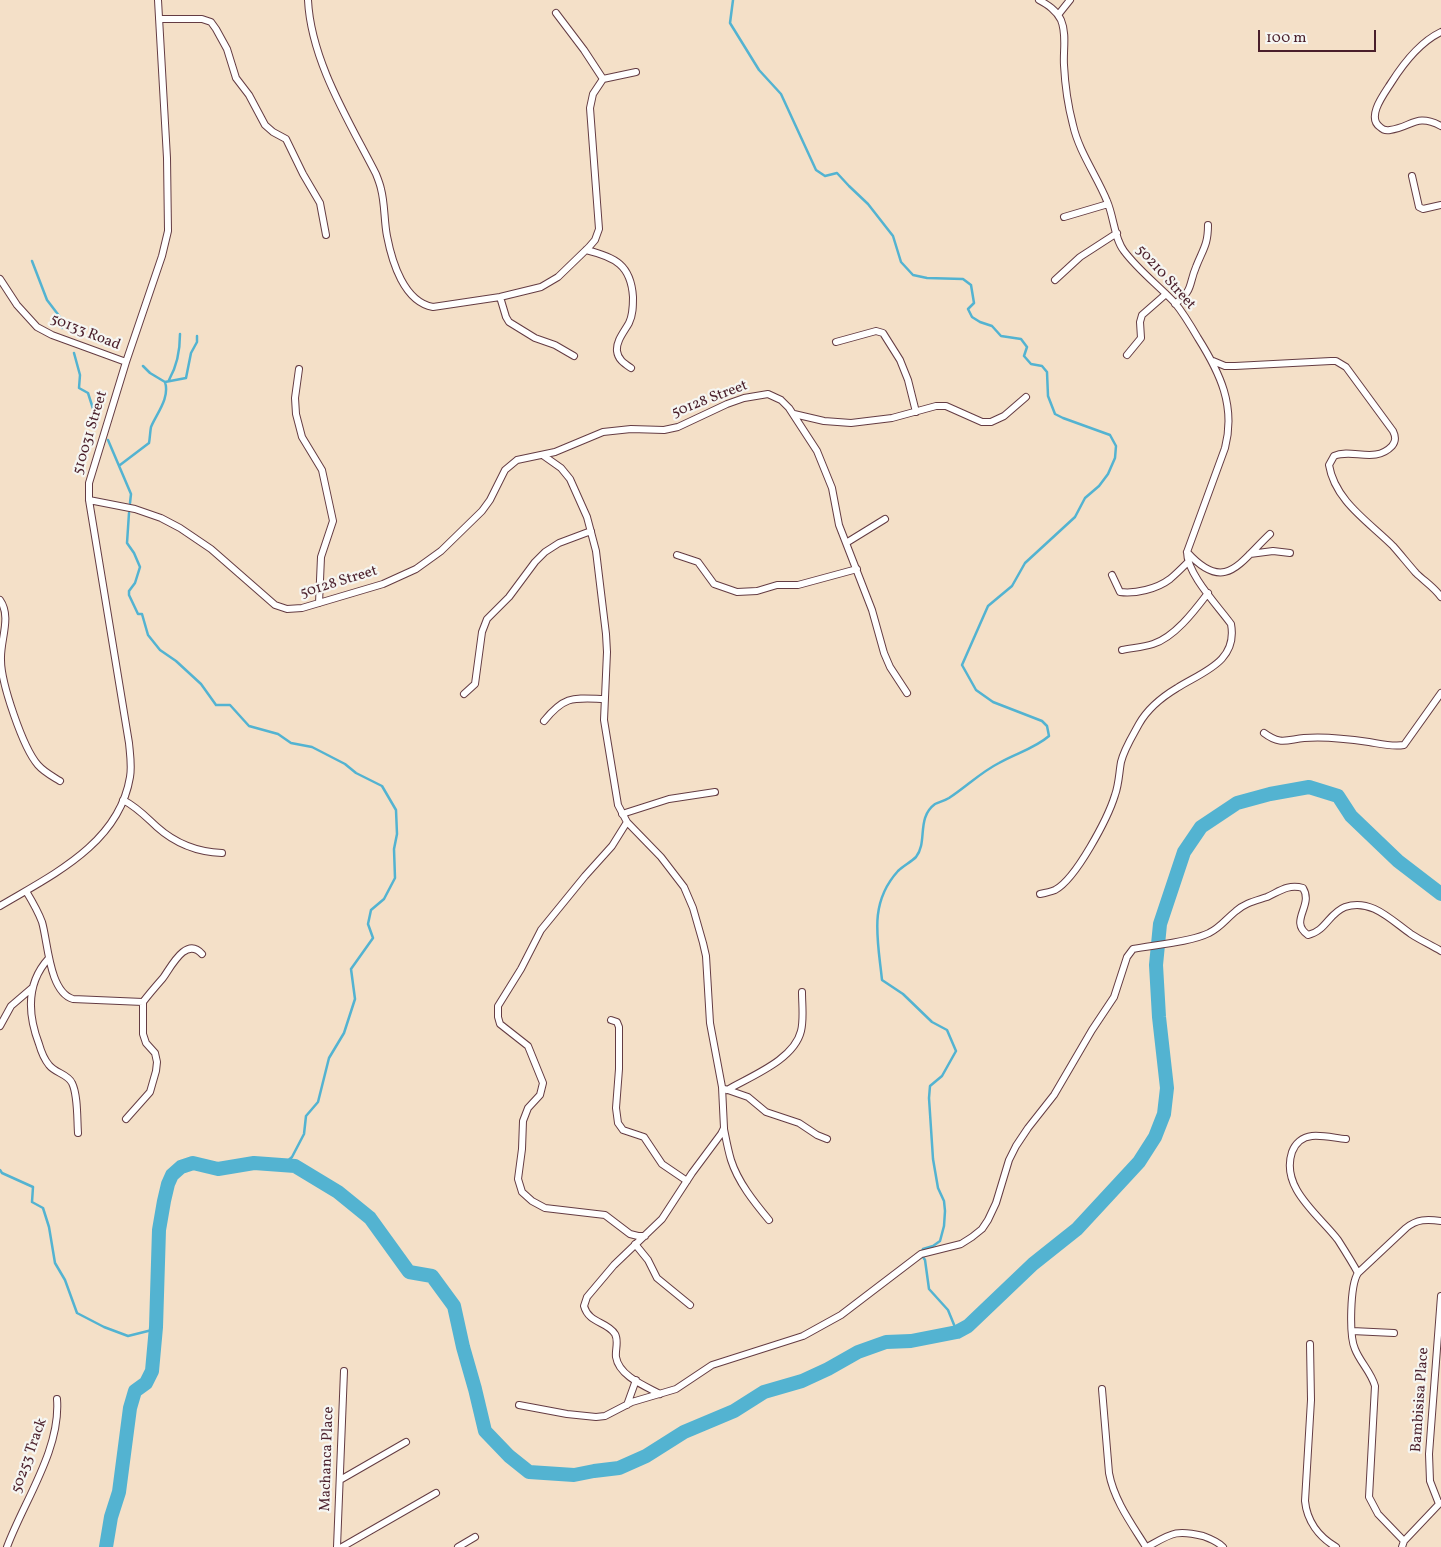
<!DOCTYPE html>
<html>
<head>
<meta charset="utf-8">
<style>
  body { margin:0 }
  #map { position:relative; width:1441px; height:1547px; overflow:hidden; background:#f4e0c8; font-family:Vollkorn,serif }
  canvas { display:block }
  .scale { position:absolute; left:1258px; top:30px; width:118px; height:22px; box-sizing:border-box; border:2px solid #4a1f2b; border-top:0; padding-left:6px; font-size:15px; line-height:18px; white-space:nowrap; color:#4a1f2b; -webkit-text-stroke:4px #f6f6f2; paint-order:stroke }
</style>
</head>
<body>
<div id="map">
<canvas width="1441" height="1547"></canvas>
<div class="scale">100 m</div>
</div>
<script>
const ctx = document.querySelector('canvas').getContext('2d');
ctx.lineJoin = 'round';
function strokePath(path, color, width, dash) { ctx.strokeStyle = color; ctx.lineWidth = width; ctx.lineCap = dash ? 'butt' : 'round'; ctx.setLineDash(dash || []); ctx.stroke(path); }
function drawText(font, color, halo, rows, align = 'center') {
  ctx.font = font + ' Vollkorn,serif'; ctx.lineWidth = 4.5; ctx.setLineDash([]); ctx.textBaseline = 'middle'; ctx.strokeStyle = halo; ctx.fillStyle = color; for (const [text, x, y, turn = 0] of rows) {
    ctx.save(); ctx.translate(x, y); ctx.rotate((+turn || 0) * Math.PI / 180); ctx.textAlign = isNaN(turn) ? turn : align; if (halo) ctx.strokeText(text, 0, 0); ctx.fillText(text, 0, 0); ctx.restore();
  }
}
strokePath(new Path2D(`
  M 733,0 L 730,23 L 759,70 L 781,94 L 816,170 L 825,176 L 837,173 L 849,186 L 868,204 L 893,236 L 901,262 L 913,275 L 927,278 L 963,279 L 971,285 L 974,303 L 968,309 L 972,317 L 980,322 L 992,326 L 1001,336 L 1021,339 L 1027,347 L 1024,356 L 1031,364 L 1042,366 L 1047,372 L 1048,396 L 1055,414 L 1063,418 L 1110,435 L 1116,446 L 1115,458 L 1108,474 L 1099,486 L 1085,498 L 1075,517 L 1025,563 L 1012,586 L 988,606 L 962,665 L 976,690 L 993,702 L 1042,721 L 1047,726 L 1049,736 C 1034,749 1016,753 999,763 C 981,772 966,787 949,798 C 944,801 939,802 935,804 C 916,818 928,842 916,857 C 911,862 903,866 898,871 C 868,904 878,940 882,980 L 903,994 L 932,1022 L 947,1030 L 956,1051 L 942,1076 L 930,1086 L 929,1098 L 933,1159 L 938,1188 L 944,1201 L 945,1211 L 944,1226 L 940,1241 L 933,1246 L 923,1249 L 921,1254 L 925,1260 L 929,1289 L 948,1310 L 957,1332
  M 32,261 L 47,300 L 60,317 L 62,328
  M 74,353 L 80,375 L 79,388 L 88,393 L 96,418
  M 169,380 C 177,366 180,350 180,334
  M 165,382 L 186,378 L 191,353 L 197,342 L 197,336
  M 108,440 L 131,494 L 130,503
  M 120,465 L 149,443 C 150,438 150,432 151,427 C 157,413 170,398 165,382 L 150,373 L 143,366
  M 129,513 L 127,543 L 134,553 L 140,567 L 135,583 L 129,591 L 129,595 L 138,614 L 142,614 L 148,635 L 160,650 L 176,661 L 201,684 L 216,705 L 230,705 L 249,726 L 278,734 L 291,743 L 312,747 L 345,764 L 356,773 L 382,786 L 396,810 L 397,834 L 394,849 L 395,878 L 384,899 L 371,910 L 368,924 L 373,938 L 351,969 L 355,999 L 344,1033 L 329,1058 L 318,1102 L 306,1116 L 304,1134 L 292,1157 L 282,1166
  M 0,1170 L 2,1173 L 33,1187 L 32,1202 L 43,1208 L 49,1227 L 55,1263 L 65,1280 L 77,1313 L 104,1327 L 128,1336 L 156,1329`), '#53b3d1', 2.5);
strokePath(new Path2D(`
  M 106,1547 L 111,1517 L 119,1492 L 130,1408 L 135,1391 L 146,1383 L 152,1371 L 156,1327 L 159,1230 L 164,1201 L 168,1184 L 172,1175 L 181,1167 L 193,1163 L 218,1169 L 254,1163 L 295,1166 L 338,1192 L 370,1218 L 409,1272 L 432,1276 L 454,1306 L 463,1347 L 475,1389 L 485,1431 L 509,1456 L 529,1472 L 574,1475 L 594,1471 L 619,1468 L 646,1456 L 684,1432 L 734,1411 L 764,1392 L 802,1381 L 828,1369 L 858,1352 L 886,1342 L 911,1341 L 957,1332 L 968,1326 L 1033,1264 L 1077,1229 L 1139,1162 L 1155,1137 L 1164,1114 L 1167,1088 L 1159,1017 L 1156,965 L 1160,924 L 1184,852 L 1201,827 L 1237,803 L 1270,794 L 1309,787 L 1338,796 L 1351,816 L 1398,861 L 1441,894`), '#53b3d1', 14);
const street = new Path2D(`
  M 308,0 C 311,61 349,121 376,174 C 378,179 380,184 381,189 C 385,204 384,221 387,236 C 392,262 404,302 433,307 L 500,297 L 541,287 L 558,277 L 589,247 L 595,240 L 599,229 L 590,108 L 593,94 L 603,79 L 584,50 L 556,13
  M 1039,0 C 1048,5 1056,10 1061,20 C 1067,34 1063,51 1064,65 C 1065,85 1068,106 1073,125 C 1079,152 1097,176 1107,201 C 1114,217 1114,238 1124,251 C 1139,271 1158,285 1175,303 C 1184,314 1191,326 1198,338 C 1220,373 1236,406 1225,448 L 1187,552 C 1187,574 1218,606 1231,624 C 1238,662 1202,672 1177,688 C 1162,697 1148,708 1139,724 C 1133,735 1124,749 1121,762 C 1119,773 1119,784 1115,795 C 1108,818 1076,879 1055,890 C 1050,892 1045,893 1040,894
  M 1058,15 L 1070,0
  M 159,19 L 202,19 L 211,22 L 216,29 L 227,49 L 236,78 L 249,95 L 265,125 L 273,132 L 286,139 L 303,174 L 320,203 L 326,235
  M 1441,32 C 1420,42 1403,64 1391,83 C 1384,94 1366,117 1380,127 C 1383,130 1386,131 1390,130 C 1412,127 1416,113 1441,126
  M 603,79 L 636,72
  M 1412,176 L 1419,207 L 1423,209 L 1441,205
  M 1064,217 L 1108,204
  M 586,250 C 615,257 631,265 633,297 C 633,306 633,315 629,323 C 624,332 616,341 617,351 C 618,360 625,364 631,368
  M 0,279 L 17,305 L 37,327 L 52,335 L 126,362
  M 1055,280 L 1080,257 L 1117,233
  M 500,297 L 506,317 L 509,322 L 535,338 L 555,345 L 574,356
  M 1175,304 C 1194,289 1188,286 1196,267 C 1203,249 1208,245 1208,225
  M 836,342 L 876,331 L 883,333 L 900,360 L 908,380 L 916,412
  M 1127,355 L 1141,338 L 1140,322 L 1142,315 L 1166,294
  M 1213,361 L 1225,366 L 1235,366 L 1331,361 L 1336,361 L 1346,367 L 1393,431 C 1396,437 1396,441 1392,446 C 1375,464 1352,448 1334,456 L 1329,465 C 1335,501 1369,522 1393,546 C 1401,555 1408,564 1416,573 C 1424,581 1434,587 1441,597
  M 299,369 L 295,398 L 296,414 L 302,437 L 322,470 L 333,521 L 321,557 L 319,603
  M 794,414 L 824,421 L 851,423 L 892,418 L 936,406 L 946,406 L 982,422 L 991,422 L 1004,416 L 1026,397
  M 544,456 L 561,468 L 570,479 L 587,517 L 596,551 L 606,634 L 607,652 L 604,720 L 618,805 L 627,822 L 661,857 L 684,887 L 693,908 L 703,943 L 706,956 L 710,1023 L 722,1087 L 724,1128 L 721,1134 L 692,1173 L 662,1219 L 614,1265 L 587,1297 L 584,1306 C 589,1324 607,1321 615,1334 C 619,1341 615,1350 616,1357 C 619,1376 645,1386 660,1394
  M 89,500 L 135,509 L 161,518 L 180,528 L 211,549 L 275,605 L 287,609 L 302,608 L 383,584 L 416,569 L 441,551 L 482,511 L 490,500 L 505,470 L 517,460 L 555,452 L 603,432 L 631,429 L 664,430 L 678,427 L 727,404 L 744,398 L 768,394 L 781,400 L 789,408 L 817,451 L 832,488 L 839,525 L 872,610 L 884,653 L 890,667 L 907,693
  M 846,543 L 885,519
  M 1187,552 C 1225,594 1239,563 1270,534
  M 1250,554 L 1273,551 L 1290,553
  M 677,555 L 698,562 L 714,584 L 737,592 L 757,591 L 777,585 L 798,585 L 857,569
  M 1112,575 L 1120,592 C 1135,594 1157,589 1170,579 C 1176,574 1182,568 1188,562
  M 0,600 C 12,617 0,640 1,660 C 1,683 23,748 38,765 C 44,772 52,776 60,781
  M 1122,650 C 1132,648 1144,647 1153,644 C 1175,637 1195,610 1208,593
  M 464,694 L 475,684 L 482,632 L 487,619 L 509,597 L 535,562 L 545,552 L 559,543 L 591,531
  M 544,721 C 565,695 574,698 604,699
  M 1264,733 C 1280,745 1286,740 1304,738 C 1325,736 1349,739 1369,742 C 1381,744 1392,747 1404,745 L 1441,693
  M 123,800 C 137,807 146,817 157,827 C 176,844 197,852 222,853
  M 622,814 L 669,799 L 715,792
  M 627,822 L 612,846 L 585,876 L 541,930 L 521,969 L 498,1006 L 498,1017 L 500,1024 L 528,1046 L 543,1083 L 540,1095 L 528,1108 L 523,1121 L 522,1149 L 518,1179 L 522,1192 L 532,1201 L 545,1208 L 605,1215 L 630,1234 L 638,1236 L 645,1236
  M 26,891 C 32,901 38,911 42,922 C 48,942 49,992 73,999 L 143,1002 L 143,1034 L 146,1043 L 155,1053 L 157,1062 L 156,1071 L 150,1092 L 126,1119
  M 0,906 C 52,875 119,844 130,777 C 132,766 130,754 129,743 L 89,500 L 89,483 L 126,362 L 162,256 L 168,231 L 167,158 L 158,0
  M 49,958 C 26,983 28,1015 39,1044 C 41,1051 44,1059 49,1065 C 55,1073 68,1074 72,1083 C 78,1095 77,1119 78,1133
  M 143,1002 C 149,994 156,986 163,978 C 171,967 186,936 202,954
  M 611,1020 L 617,1022 L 619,1027 L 619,1069 L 616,1108 L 618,1123 L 623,1130 L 644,1137 L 662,1164 L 687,1181
  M 0,1026 L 11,1006 L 32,988
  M 725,1089 L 748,1097 L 766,1112 L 799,1123 L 817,1135 L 827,1139
  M 727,1090 C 751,1076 794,1060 801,1031 C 804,1019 802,1005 802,992
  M 724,1129 C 726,1139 728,1150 731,1160 C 738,1182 754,1202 769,1220
  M 1346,1139 C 1335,1138 1323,1135 1312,1136 C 1302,1137 1295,1144 1292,1152 C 1280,1188 1319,1215 1338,1240 C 1345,1251 1352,1262 1358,1273
  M 635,1244 L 648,1260 L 657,1278 L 690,1305
  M 1352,1331 L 1394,1333
  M 1310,1344 L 1311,1400 L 1305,1501 C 1307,1521 1319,1537 1336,1547
  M 1102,1389 L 1109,1473 C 1114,1500 1131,1523 1146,1547
  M 519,1405 L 567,1414 L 596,1417 L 605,1416 L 632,1402 L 676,1389 L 712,1365 L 803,1336 L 841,1315 L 921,1254 L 961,1244 L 972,1237 L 982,1229 L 988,1220 L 996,1203 L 1009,1160 L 1016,1146 L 1028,1128 L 1054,1095 L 1092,1030 L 1114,997 L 1127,957 L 1133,949 C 1154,945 1191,942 1209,933 C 1220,928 1226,919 1236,911 C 1245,903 1255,901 1267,897 C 1280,891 1288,884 1303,888 C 1314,906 1288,921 1308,935 C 1326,931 1329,913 1345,907 C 1371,898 1391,920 1411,934 C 1420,940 1431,945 1441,951
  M 627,1405 L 636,1380
  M 340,1480 L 406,1442
  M 1439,1504 L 1430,1481 L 1429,1454 L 1441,1296
  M 1404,1541 L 1378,1514 L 1369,1497 L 1375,1386 C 1371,1372 1360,1362 1355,1349 C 1349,1336 1350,1285 1358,1273 L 1406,1228 C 1417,1219 1427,1219 1441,1221
  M 7,1547 C 24,1501 61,1449 57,1399
  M 337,1547 L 344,1371
  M 342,1547 L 436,1493
  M 458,1547 L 475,1537
  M 1147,1547 C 1171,1534 1175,1529 1203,1536 C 1211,1539 1217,1541 1223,1547
  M 1402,1547 L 1404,1541 L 1440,1503`);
strokePath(street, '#643c43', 8);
strokePath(street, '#fff', 6);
drawText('15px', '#4a1f2b', '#f6f6f2', [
  ["50210 Street",1165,278,48],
  ["50133 Road",85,333,22],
  ["50128 Street",710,400,-21],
  ["510031 Street",91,433,-73],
  ["50128 Street",339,583,-17],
  ["Bambisisa Place",1421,1400,-86],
  ["50253 Track",30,1456,-70],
  ["Machanca Place",328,1459,-88]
]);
</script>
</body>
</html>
